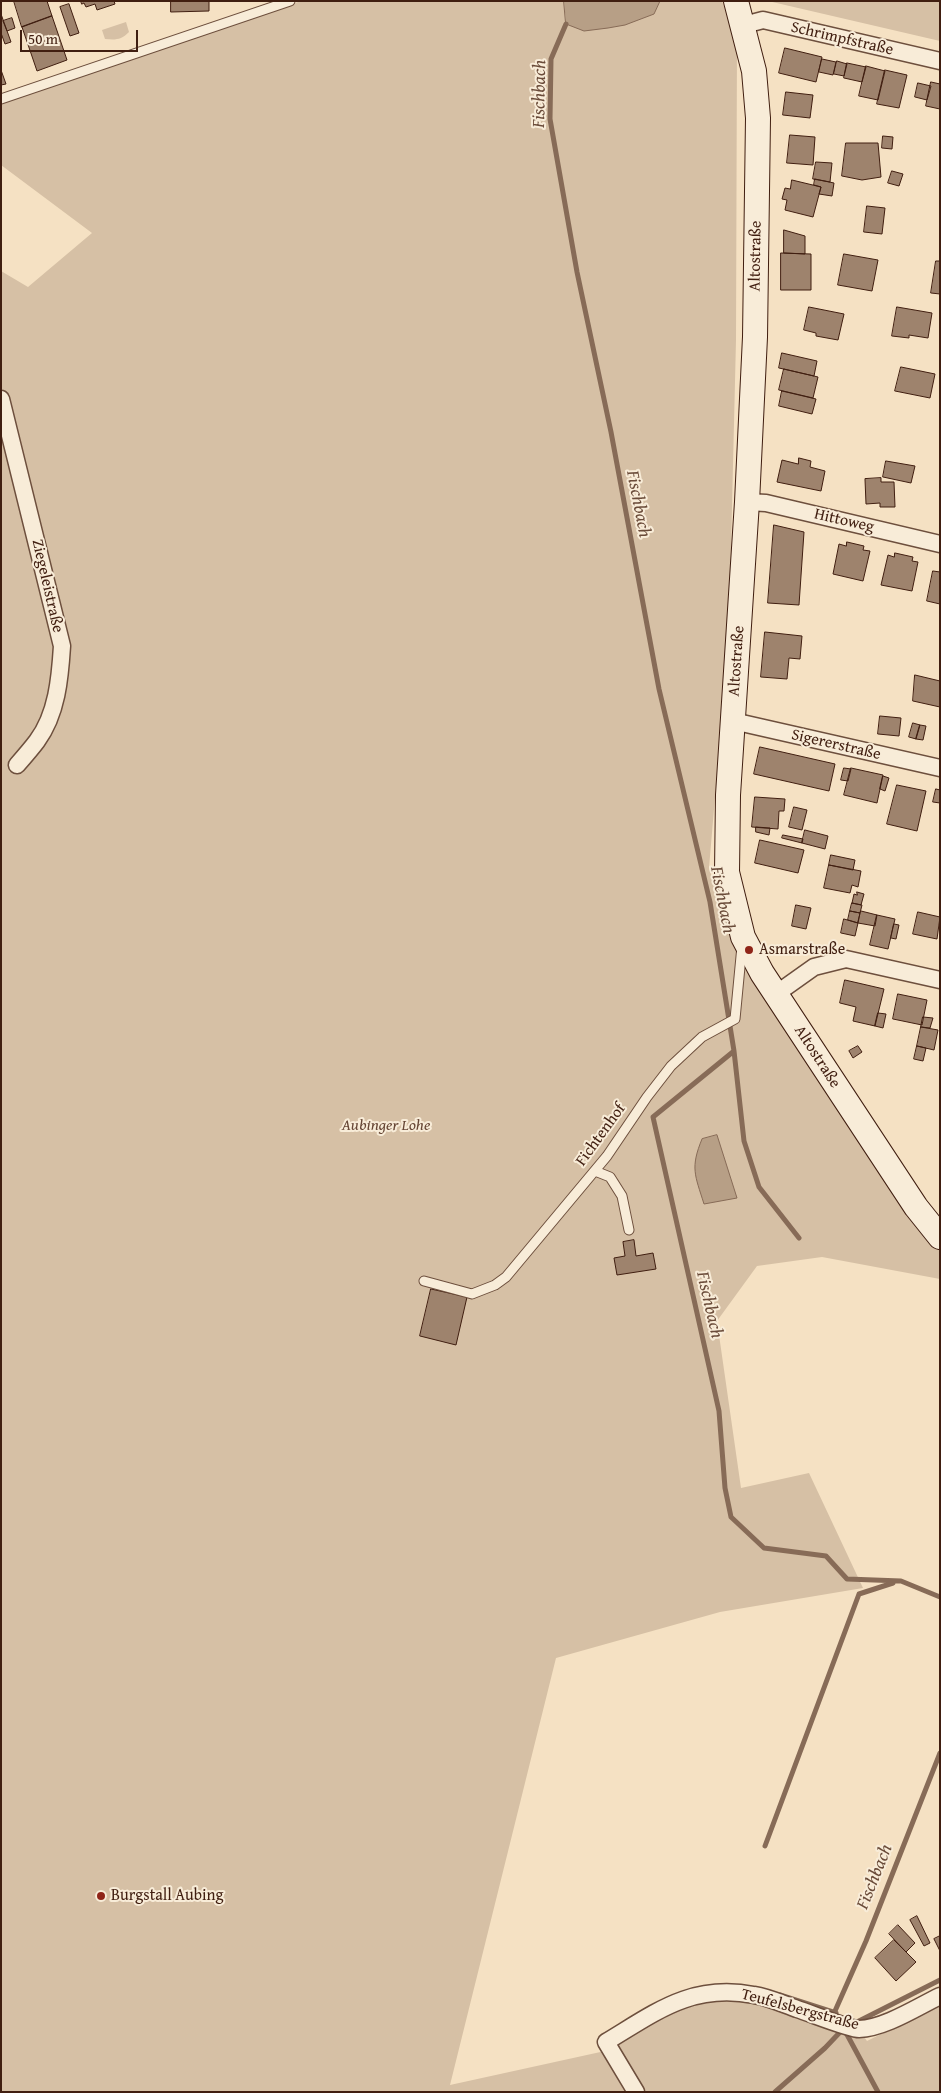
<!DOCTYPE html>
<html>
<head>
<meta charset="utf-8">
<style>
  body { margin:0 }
  #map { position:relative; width:941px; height:2093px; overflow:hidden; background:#f5e1c3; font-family:"Gentium Book Plus",serif }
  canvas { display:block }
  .frame { position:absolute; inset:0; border:2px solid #401e10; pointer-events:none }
  .scale { position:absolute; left:20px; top:30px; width:118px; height:22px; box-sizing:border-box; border:2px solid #401e10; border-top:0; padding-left:6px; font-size:15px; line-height:18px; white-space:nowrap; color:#401e10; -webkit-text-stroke:4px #f8ecd8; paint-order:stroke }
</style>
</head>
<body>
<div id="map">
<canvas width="941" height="2093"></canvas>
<div class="frame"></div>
<div class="scale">50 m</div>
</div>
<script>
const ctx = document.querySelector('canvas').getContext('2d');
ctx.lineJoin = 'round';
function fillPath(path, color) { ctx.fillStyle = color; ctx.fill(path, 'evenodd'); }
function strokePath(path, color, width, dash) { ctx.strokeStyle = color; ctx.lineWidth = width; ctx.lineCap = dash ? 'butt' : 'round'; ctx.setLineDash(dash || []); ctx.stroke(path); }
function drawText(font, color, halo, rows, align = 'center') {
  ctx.font = font + ' "Gentium Book Plus",serif'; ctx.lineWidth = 4; ctx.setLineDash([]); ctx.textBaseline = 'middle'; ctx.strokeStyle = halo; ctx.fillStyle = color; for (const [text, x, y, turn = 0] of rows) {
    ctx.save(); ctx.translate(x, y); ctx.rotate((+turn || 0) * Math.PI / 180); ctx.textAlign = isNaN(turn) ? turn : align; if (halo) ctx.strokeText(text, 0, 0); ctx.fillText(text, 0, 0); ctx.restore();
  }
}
fillPath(new Path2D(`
  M 301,1 L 564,1 L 566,24 L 654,14 L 660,1 L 722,1 L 737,41 L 736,340 L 729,632 L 709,868 L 732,941 L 940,1251 L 940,1279 L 822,1257 L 757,1266 L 717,1321 L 741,1488 L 809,1473 L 863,1588 L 720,1612 L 556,1658 L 450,2085 L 605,2051 L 630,2092 L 1,2092 L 1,271 L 28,287 L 92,233 L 1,165 L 1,103 Z
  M 768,1 L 940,1 L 940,41 Z
  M 126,22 L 129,32 C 121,40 116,40 105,39 L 102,30 Z
  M 751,1998 L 862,2034 L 867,2041 L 940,2005 L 940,2092 L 639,2092 L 618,2046 L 625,2034 L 687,2002 Z`), '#d6c0a5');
const water = new Path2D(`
  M 564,1 L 660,1 L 654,14 L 625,25 L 608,28 L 584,31 L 566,24 Z
  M 717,1135 L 737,1198 L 704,1204 C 695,1175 690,1168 702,1139 Z`);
fillPath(water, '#b79f86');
strokePath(water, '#876b57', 1);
strokePath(new Path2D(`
  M 566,24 L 551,59 L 550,119 L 577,272 L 611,432 L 659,689 L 710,902 L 734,1051 L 653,1117 L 719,1411 L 725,1488 L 731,1517 L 764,1548 L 826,1556 L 847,1579 L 901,1581 L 940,1597
  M 734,1051 L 744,1141 L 759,1187 L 799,1238
  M 765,1846 L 859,1594 L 893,1583
  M 780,1995 L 836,2013
  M 835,2011 L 866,1941 L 940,1753
  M 853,2024 L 940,1980
  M 844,2029 L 878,2092
  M 775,2092 L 825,2048 L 843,2029`), '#876b57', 5);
const building = new Path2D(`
  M 14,1 L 47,1 L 52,16 L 22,27 Z
  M 81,1 L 114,1 L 115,4 L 97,10 L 95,4 L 86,7 L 84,3 L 82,4 Z
  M 171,1 L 209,1 L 209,11 L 171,12 Z
  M 69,4 L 79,33 L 70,36 L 60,7 Z
  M 1,14 L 11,42 L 5,44 L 1,33 Z
  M 52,16 L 67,60 L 37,71 L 22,27 Z
  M 12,18 L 15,28 L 7,31 L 3,21 Z
  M 785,48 L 822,57 L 816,82 L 779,73 Z
  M 822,59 L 836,62 L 833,75 L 819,72 Z
  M 837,61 L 847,64 L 844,76 L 834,74 Z
  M 847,63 L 866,67 L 862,82 L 844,78 Z
  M 866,66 L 885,71 L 878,100 L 859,96 Z
  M 1,70 L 6,84 L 1,85 Z
  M 885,70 L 907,75 L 899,108 L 877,104 Z
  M 931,82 L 940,84 L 940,109 L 926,106 Z
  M 918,83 L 931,86 L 927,100 L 915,97 Z
  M 786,92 L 813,95 L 810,118 L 783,115 Z
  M 790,135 L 815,137 L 813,165 L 787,163 Z
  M 883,136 L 893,137 L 892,149 L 882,148 Z
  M 846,143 L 878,143 L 881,177 L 862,180 L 842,176 Z
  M 816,162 L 832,163 L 830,182 L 813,179 Z
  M 892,171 L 903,174 L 899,186 L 888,183 Z
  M 815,179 L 834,183 L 832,196 L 819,194 L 821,187 L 814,185 Z
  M 792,180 L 821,187 L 813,217 L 785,210 L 787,200 L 782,199 L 785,188 L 790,189 Z
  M 867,206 L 885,208 L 882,234 L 864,232 Z
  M 784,230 L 805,236 L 805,254 L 784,253 Z
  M 781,253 L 811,254 L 811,290 L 781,290 Z
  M 844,254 L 878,260 L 872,291 L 838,285 Z
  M 936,261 L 940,261 L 940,294 L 931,293 Z
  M 809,307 L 844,314 L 838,340 L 816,336 L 816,333 L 804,330 Z
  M 897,307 L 932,313 L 928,338 L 909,335 L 909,338 L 892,336 Z
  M 782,353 L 817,361 L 814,376 L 779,368 Z
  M 901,367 L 935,374 L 930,398 L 895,391 Z
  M 784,369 L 818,377 L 813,398 L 779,390 Z
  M 782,391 L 816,399 L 812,414 L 779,406 Z
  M 799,458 L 811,461 L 810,467 L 825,471 L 821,491 L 777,482 L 782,460 L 798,464 Z
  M 886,461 L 915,466 L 911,483 L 883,477 Z
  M 881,478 L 881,482 L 894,482 L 895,507 L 880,507 L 880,503 L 866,504 L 865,479 Z
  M 774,525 L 804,532 L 799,605 L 768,603 Z
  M 847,542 L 864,546 L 863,550 L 870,551 L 863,581 L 833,574 L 839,544 L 846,546 Z
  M 895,553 L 913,557 L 912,561 L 918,562 L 912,591 L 881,585 L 888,555 L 894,557 Z
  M 933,571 L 940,572 L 940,604 L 927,601 Z
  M 765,632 L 802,636 L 800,659 L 789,658 L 787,679 L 761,677 Z
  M 915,675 L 940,681 L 940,707 L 913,701 Z
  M 880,716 L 901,718 L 899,736 L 878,734 Z
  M 913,723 L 920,725 L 916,739 L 909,737 Z
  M 920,725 L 926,726 L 923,740 L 916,739 Z
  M 760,747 L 835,764 L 829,791 L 754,774 Z
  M 844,768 L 851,769 L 848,781 L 841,780 Z
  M 851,768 L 883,775 L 877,803 L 844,795 Z
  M 883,776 L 889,778 L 885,791 L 880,789 Z
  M 897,785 L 926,791 L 917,831 L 887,824 Z
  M 936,789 L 940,790 L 940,803 L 933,802 Z
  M 755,797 L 785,799 L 784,811 L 779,811 L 778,829 L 752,827 Z
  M 794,807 L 807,810 L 802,830 L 789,827 Z
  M 756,827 L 770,828 L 769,835 L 756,832 Z
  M 805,830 L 828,836 L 825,849 L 802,843 Z
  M 783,835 L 803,839 L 802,843 L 782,838 Z
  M 760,840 L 804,850 L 798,873 L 755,863 Z
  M 831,855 L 855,860 L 853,870 L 829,865 Z
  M 829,865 L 861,871 L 858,887 L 852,885 L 850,893 L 824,888 Z
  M 857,892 L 864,894 L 861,905 L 852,903 L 854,894 L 857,895 Z
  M 852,903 L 862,905 L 860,913 L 850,911 Z
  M 796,905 L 811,908 L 806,929 L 792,926 Z
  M 850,911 L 860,913 L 858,923 L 848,920 Z
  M 861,911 L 877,915 L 875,926 L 858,923 Z
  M 918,912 L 940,917 L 937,939 L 913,934 Z
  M 877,915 L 895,919 L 888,949 L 870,945 Z
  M 844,919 L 858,923 L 855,936 L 841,933 Z
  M 894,924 L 899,925 L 896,939 L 891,938 Z
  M 845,980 L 884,989 L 875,1026 L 853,1021 L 856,1007 L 840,1003 Z
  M 898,994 L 927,1000 L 922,1025 L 893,1019 Z
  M 878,1013 L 886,1014 L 883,1028 L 875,1026 Z
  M 923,1017 L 933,1018 L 930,1028 L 921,1027 Z
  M 921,1027 L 938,1030 L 934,1050 L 917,1046 Z
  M 858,1046 L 862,1052 L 853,1058 L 849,1051 Z
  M 917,1046 L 926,1048 L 923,1061 L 914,1059 Z
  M 634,1240 L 636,1256 L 653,1253 L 656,1269 L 617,1275 L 614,1258 L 625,1256 L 623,1242 Z
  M 431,1289 L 467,1297 L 456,1345 L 420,1336 Z
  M 917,1916 L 930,1943 L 924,1946 L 910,1920 Z
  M 898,1925 L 915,1943 L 906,1952 L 889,1934 Z
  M 940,1936 L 940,1951 L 934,1939 Z
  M 894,1940 L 916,1962 L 896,1981 L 875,1958 Z`);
fillPath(building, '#9e836d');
strokePath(building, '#401e10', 1);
const lane = new Path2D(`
  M 1,99 L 290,1
  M 595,1171 L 610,1177 L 622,1196 L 629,1230
  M 424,1281 L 472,1294 L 495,1285 L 506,1277 L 607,1156 L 647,1097 L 671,1066 L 702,1037 L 735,1019 L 742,946`);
const street = new Path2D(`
  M 744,25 L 763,20 L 940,61
  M 1,399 L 62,646 C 60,678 57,714 37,741 C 31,749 24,757 17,765
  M 747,502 L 766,503 L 940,544
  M 733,721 L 940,768
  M 776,994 L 814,967 L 846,959 L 940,980
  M 636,2092 L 606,2042 C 656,2012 692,1983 754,1995 C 768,1997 783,2004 797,2009 C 810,2013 849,2029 859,2029 C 885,2028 917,2007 940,1996`);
const secondary = new Path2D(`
  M 736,1 L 754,71 L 758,118 L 755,337 L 747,502 L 728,795 L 727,872 L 743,937 L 762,973 L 916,1207 L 940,1237`);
strokePath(lane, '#6d4f3d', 11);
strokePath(street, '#6d4f3d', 19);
strokePath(secondary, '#401e10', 26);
strokePath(lane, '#f8ecd8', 9);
strokePath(street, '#f8ecd8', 16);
strokePath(secondary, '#f8ecd8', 24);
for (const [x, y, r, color] of [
  [749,950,5,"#8f2418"],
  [101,1896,5,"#8f2418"]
]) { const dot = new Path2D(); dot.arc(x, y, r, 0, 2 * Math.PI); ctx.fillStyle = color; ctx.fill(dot); strokePath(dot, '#f8ecd8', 2); }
drawText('16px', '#401e10', '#f8ecd8', [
  ["Schrimpfstraße",842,39,13],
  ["Altostraße",756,256,-89],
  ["Hittoweg",844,521,13],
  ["Ziegeleistraße",47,586,77],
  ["Altostraße",737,661,-86],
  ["Sigererstraße",836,745,13],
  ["Altostraße",817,1057,57],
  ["Fichtenhof",601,1135,-54],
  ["Teufelsbergstraße",800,2010,15]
]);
drawText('16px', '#401e10', '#f8ecd8', [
  ["Asmarstraße",759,950],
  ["Burgstall Aubing",111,1896]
], 'left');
drawText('italic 16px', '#664635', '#f8ecd8', [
  ["Aubinger Lohe",386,1126]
]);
drawText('italic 18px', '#6a4b39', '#f8ecd8', [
  ["Fischbach",540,94,-89],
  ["Fischbach",638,504,79],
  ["Fischbach",722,900,79],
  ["Fischbach",709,1305,77],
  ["Fischbach",875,1877,-68]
]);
</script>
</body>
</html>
